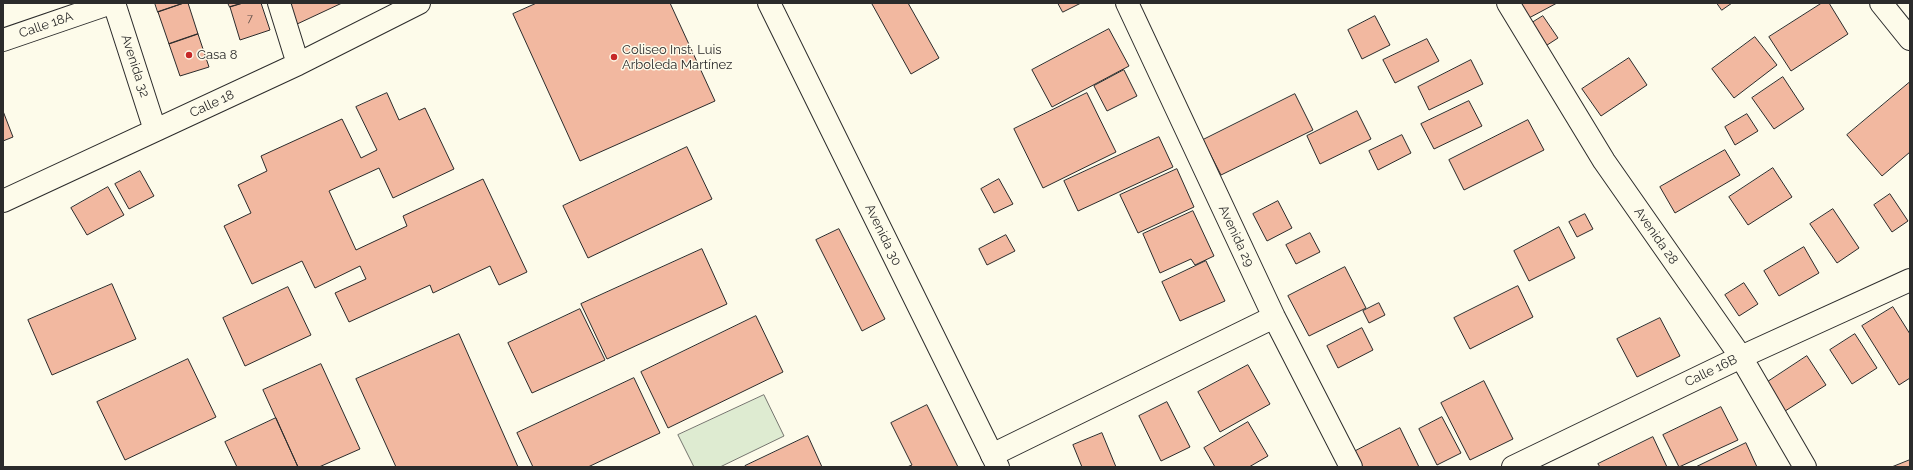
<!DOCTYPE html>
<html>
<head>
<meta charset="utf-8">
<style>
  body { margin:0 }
  #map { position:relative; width:1913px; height:470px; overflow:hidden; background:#fdfbea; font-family:Raleway,sans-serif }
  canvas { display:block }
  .frame { position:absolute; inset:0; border:4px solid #2b2b2b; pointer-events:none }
</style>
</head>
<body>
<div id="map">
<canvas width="1913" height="470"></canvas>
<div class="frame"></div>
</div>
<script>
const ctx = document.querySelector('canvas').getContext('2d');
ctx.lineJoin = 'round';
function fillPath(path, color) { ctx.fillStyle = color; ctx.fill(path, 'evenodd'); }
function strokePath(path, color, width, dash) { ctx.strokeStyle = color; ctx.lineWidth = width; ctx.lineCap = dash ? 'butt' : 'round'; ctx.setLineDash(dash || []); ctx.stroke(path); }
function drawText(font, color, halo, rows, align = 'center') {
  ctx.font = font + ' Raleway,sans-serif'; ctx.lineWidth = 3; ctx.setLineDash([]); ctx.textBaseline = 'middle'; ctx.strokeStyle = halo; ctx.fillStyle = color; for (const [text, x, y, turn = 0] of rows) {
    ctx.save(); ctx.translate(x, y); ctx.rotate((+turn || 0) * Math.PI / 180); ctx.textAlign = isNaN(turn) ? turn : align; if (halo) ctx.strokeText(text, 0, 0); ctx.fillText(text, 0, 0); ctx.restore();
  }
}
const green = new Path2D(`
  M 764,395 L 784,436 L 720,467 L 694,467 L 678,435 Z`);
fillPath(green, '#deebd1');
strokePath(green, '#74746e', 1);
const building = new Path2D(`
  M 155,3 L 184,3 L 158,12 Z
  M 184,3 L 188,3 L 198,34 L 169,44 L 158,12 Z
  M 228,3 L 243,3 L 230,7 Z
  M 243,3 L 261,3 L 270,30 L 240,40 L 230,7 Z
  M 288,3 L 342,3 L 295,25 Z
  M 537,3 L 670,3 L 715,101 L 580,161 L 513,14 Z
  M 875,3 L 908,3 L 939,58 L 911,74 L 872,4 Z
  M 1058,3 L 1081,3 L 1063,12 Z
  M 1516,3 L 1557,3 L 1514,26 Z
  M 1717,3 L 1732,3 L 1722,10 Z
  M 1822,3 L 1829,3 L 1848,34 L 1791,71 L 1769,37 Z
  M 1375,16 L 1390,45 L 1362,59 L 1348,30 Z
  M 1543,16 L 1558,38 L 1541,49 L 1527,26 Z
  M 1109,29 L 1129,66 L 1052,107 L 1032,70 Z
  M 198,34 L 209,67 L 180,76 L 169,44 Z
  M 1755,37 L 1777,65 L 1734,98 L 1712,69 Z
  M 1427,39 L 1439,61 L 1395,83 L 1383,60 Z
  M 1629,58 L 1647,85 L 1601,116 L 1582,89 Z
  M 1471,60 L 1483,84 L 1429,110 L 1418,87 Z
  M 1124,70 L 1137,96 L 1107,111 L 1094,86 Z
  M 1783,77 L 1804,109 L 1774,129 L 1752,98 Z
  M 1910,82 L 1910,152 L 1882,176 L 1847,135 Z
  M 387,93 L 399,120 L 425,108 L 454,169 L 393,198 L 379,168 L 329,191 L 356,250 L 407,226 L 403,216 L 483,179 L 527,272 L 499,285 L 490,266 L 433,293 L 430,285 L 349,322 L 335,293 L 366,279 L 360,266 L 315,288 L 302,261 L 252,284 L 224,226 L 251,213 L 238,185 L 267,171 L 261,156 L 342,119 L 361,158 L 377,150 L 356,107 Z
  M 1087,93 L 1116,152 L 1043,188 L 1014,129 Z
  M 1295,94 L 1313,130 L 1221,175 L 1203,140 Z
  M 1469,101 L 1482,126 L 1434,149 L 1421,124 Z
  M 3,111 L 13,137 L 3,141 Z
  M 1357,111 L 1371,139 L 1320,164 L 1307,136 Z
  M 1747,114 L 1758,131 L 1735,145 L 1725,127 Z
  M 1528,120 L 1544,150 L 1464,190 L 1449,160 Z
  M 1402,135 L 1411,153 L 1378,170 L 1369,151 Z
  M 1159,137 L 1173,167 L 1078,211 L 1064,181 Z
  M 687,147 L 712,199 L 588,258 L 563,206 Z
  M 1725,150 L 1740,175 L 1675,213 L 1660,187 Z
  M 1773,168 L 1792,197 L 1748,225 L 1729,197 Z
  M 1177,169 L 1194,207 L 1138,233 L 1120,195 Z
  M 140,171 L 154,196 L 129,209 L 115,184 Z
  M 999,179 L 1013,204 L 994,213 L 981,189 Z
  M 108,187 L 124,215 L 87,235 L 71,208 Z
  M 1890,194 L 1908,221 L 1892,232 L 1874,205 Z
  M 1278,201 L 1292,228 L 1267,241 L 1253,214 Z
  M 1833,209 L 1859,248 L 1837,263 L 1810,224 Z
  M 1193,211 L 1214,256 L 1195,265 L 1191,259 L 1160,273 L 1143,234 Z
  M 1585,214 L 1593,229 L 1577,237 L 1569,222 Z
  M 1559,227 L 1575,258 L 1529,281 L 1514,251 Z
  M 839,229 L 885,319 L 862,331 L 816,240 Z
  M 1310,233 L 1320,252 L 1296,264 L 1286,245 Z
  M 1006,235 L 1015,251 L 987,265 L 979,249 Z
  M 1804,247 L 1819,273 L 1779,296 L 1764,271 Z
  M 702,249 L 727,304 L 607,359 L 581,304 Z
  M 1206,261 L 1225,301 L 1180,321 L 1162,282 Z
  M 1345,267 L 1366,308 L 1309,336 L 1288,296 Z
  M 1744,283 L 1758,304 L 1739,316 L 1725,295 Z
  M 112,284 L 136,339 L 52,375 L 28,320 Z
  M 1518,286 L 1533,317 L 1470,349 L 1454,318 Z
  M 288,287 L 311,335 L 245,366 L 223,318 Z
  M 1379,303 L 1385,315 L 1369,323 L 1363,311 Z
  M 1893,307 L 1910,334 L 1910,378 L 1899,385 L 1862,326 Z
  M 580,309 L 605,360 L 532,393 L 508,343 Z
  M 756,316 L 783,372 L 668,428 L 641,372 Z
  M 1660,318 L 1680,356 L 1637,377 L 1617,339 Z
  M 1362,328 L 1373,350 L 1338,368 L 1327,346 Z
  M 459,334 L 518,467 L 396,467 L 356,379 Z
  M 1855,334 L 1877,368 L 1852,384 L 1830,350 Z
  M 1807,356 L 1826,385 L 1782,413 L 1763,385 Z
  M 188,359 L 216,417 L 125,460 L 97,402 Z
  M 321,364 L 360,449 L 319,467 L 298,467 L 263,390 Z
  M 1248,365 L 1270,404 L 1220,432 L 1198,392 Z
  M 634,378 L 660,433 L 588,467 L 533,467 L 517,433 Z
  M 1484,381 L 1513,439 L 1470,460 L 1441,403 Z
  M 1167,402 L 1190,447 L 1161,461 L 1139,416 Z
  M 927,405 L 958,467 L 907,467 L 912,465 L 891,423 Z
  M 1721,407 L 1738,440 L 1679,467 L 1663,435 Z
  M 1442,417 L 1461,453 L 1437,465 L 1419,429 Z
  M 276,418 L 298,467 L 237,467 L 225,442 Z
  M 1248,422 L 1268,456 L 1249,467 L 1215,467 L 1204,448 Z
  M 1400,428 L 1419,467 L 1352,467 L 1346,456 Z
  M 1102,433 L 1116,467 L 1082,467 L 1073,445 Z
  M 808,436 L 822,467 L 745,467 L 745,466 Z
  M 1653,437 L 1667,467 L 1600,467 L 1598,464 Z
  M 1746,443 L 1757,467 L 1696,467 Z
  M 1910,460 L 1910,467 L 1892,467 Z`);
fillPath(building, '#f2b8a0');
strokePath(building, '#2b2b2b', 1);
const street = new Path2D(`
  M 114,3 L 155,130
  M 279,3 L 298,64
  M 1127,3 L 1274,317 L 1351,467
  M 1508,3 L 1604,161 L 1741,357 L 1805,467
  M 1881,3 L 1910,39
  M 3,40 L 111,3
  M 3,201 L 298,64 L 419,3
  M 992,455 L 1274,317
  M 1513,467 L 1741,357 L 1910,280`);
const secondary = new Path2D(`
  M 769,3 L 998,467`);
strokePath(street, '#2b2b2b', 24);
strokePath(secondary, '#2b2b2b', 24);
strokePath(street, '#fdfbea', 22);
strokePath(secondary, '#fdfbea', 22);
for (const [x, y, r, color] of [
  [189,55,4,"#c62828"],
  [614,57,4,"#c62828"]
]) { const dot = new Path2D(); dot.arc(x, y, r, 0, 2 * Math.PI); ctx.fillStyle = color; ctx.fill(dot); strokePath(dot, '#fdfbea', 1.5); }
drawText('11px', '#5d4e48', null, [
  ["7",250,19]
]);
drawText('13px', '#2b2b2b', '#fdfbea', [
  ["Calle 18A",46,25,-19],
  ["Avenida 32",135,66,72],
  ["Calle 18",212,104,-25],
  ["Avenida 30",883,235,64],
  ["Avenida 29",1236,236,65],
  ["Avenida 28",1656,236,55],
  ["Calle 16B",1711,371,-26]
]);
drawText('13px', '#2b2b2b', '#fdfbea', [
  ["Coliseo Inst. Luis",622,50],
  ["Arboleda Martínez",622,65],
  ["Casa 8",197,55]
], 'left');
</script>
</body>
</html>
